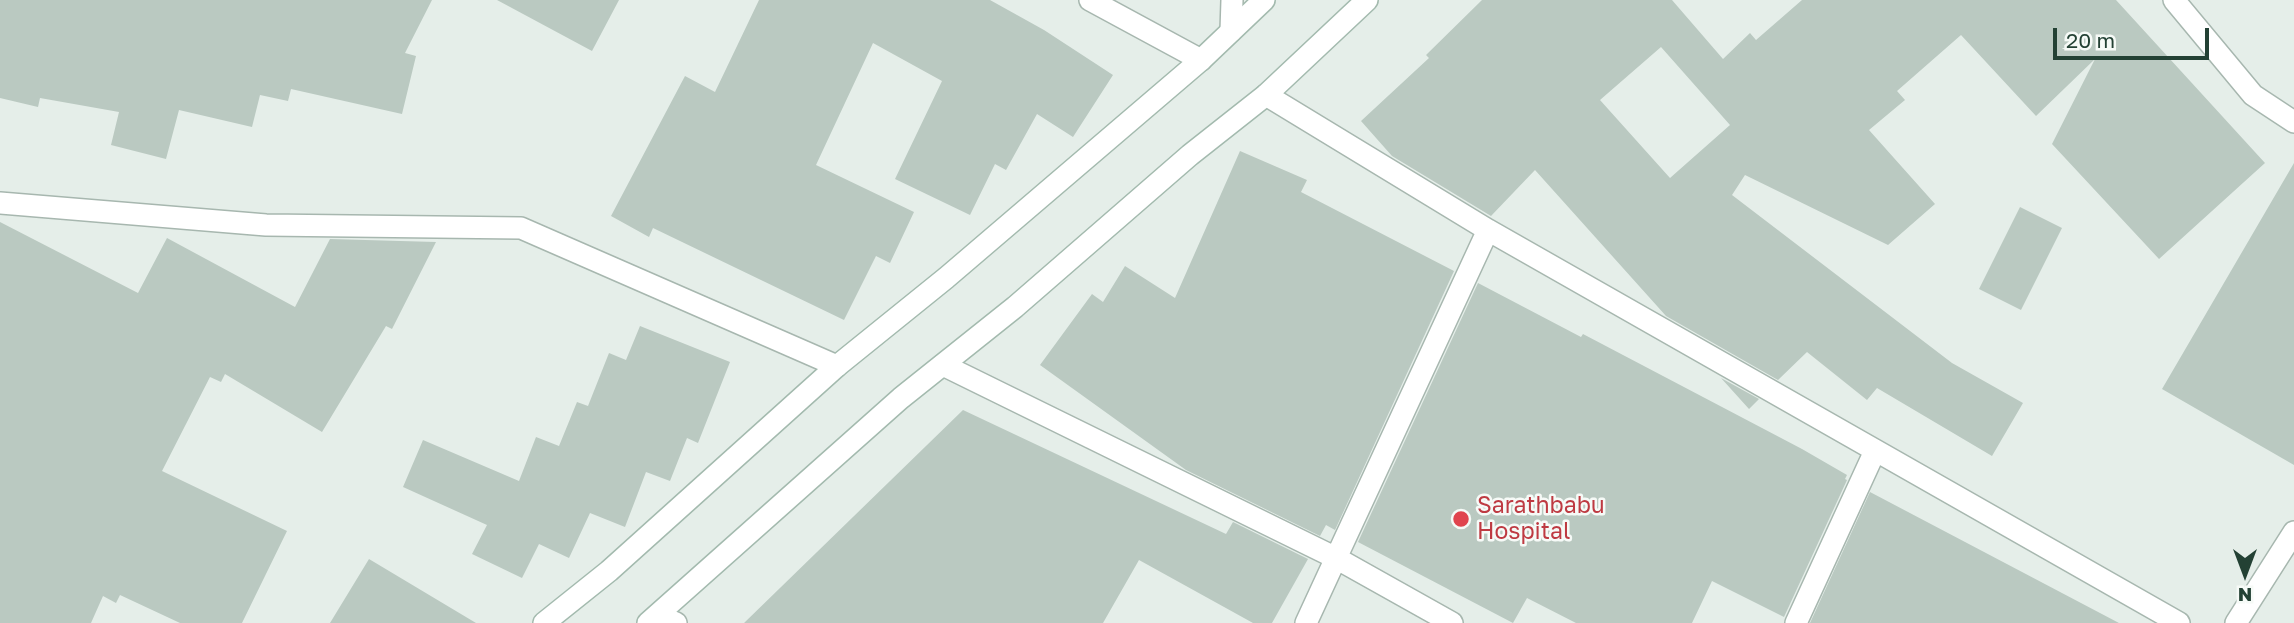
<!DOCTYPE html>
<html>
<head>
<meta charset="utf-8">
<style>
  body { margin:0 }
  #map { position:relative; width:2294px; height:623px; overflow:hidden; background:#e5eee9; font-family:"Golos Text",sans-serif }
  canvas { display:block }
  .north { position:absolute; left:2210px; top:539px; width:70px; height:70px; -webkit-text-stroke:5px #f6faf7; paint-order:stroke; rotate:180deg; font-size:19px; font-weight:700; line-height:28px; text-align:center; color:#234134 }
  .north::after { content:''; display:block; margin:auto; width:24px; height:32px; background:#234134; clip-path:polygon(50% 0,100% 100%,50% 72%,0 100%) }
  .scale { position:absolute; left:2053px; top:28px; width:156px; height:32px; box-sizing:border-box; border:4px solid #234134; border-top:0; padding-left:9px; font-size:21px; line-height:24px; white-space:nowrap; color:#234134; -webkit-text-stroke:5px #f6faf7; paint-order:stroke }
</style>
</head>
<body>
<div id="map">
<canvas width="2294" height="623"></canvas>
<div class="north">N</div>
<div class="scale">20 m</div>
</div>
<script>
const ctx = document.querySelector('canvas').getContext('2d');
ctx.lineJoin = 'round';
function fillPath(path, color) { ctx.fillStyle = color; ctx.fill(path, 'evenodd'); }
function strokePath(path, color, width, dash) { ctx.strokeStyle = color; ctx.lineWidth = width; ctx.lineCap = dash ? 'butt' : 'round'; ctx.setLineDash(dash || []); ctx.stroke(path); }
function drawText(font, color, halo, rows, align = 'center') {
  ctx.font = font + ' "Golos Text",sans-serif'; ctx.lineWidth = 5; ctx.setLineDash([]); ctx.textBaseline = 'middle'; ctx.strokeStyle = halo; ctx.fillStyle = color; for (const [text, x, y, turn = 0] of rows) {
    ctx.save(); ctx.translate(x, y); ctx.rotate((+turn || 0) * Math.PI / 180); ctx.textAlign = isNaN(turn) ? turn : align; if (halo) ctx.strokeText(text, 0, 0); ctx.fillText(text, 0, 0); ctx.restore();
  }
}
fillPath(new Path2D(`
  M 0,0 L 432,0 L 405,53 L 416,56 L 402,114 L 291,89 L 288,101 L 260,95 L 252,127 L 179,110 L 166,159 L 111,145 L 119,112 L 40,98 L 38,107 L 0,98 Z
  M 497,0 L 619,0 L 592,51 Z
  M 759,0 L 990,0 L 1044,30 L 1113,75 L 1073,137 L 1037,114 L 1006,170 L 995,164 L 970,215 L 895,179 L 942,81 L 873,43 L 816,165 L 914,212 L 890,263 L 876,256 L 844,320 L 653,228 L 649,237 L 611,216 L 685,76 L 715,92 Z
  M 1482,0 L 1672,0 L 1723,59 L 1750,33 L 1756,40 L 1802,0 L 2116,0 L 2265,163 L 2159,259 L 2052,144 L 2095,59 L 2036,116 L 1961,35 L 1897,91 L 1905,100 L 1869,130 L 1935,204 L 1888,245 L 1745,175 L 1732,195 L 1952,363 L 2023,403 L 1992,456 L 1877,388 L 1867,400 L 1807,352 L 1778,380 L 1666,316 L 1535,170 L 1491,216 L 1392,156 L 1361,121 L 1429,58 L 1426,55 ZM 1661,47 L 1730,125 L 1670,178 L 1600,100 Z
  M 1240,151 L 1307,180 L 1301,192 L 1454,271 L 1335,530 L 1326,525 L 1320,536 L 1186,470 L 1040,365 L 1092,294 L 1103,302 L 1125,266 L 1175,298 Z
  M 2294,163 L 2294,465 L 2162,389 Z
  M 2020,207 L 2062,228 L 2021,310 L 1979,289 Z
  M 0,222 L 138,293 L 167,238 L 295,307 L 330,239 L 436,242 L 392,329 L 386,326 L 322,432 L 225,374 L 221,382 L 210,377 L 162,471 L 287,531 L 242,623 L 180,623 L 120,595 L 116,603 L 103,596 L 91,623 L 0,623 Z
  M 1478,283 L 1581,337 L 1583,334 L 1802,449 L 1847,475 L 1845,479 L 1847,480 L 1784,617 L 1712,581 L 1692,623 L 1576,623 L 1527,598 L 1513,623 L 1358,542 Z
  M 640,326 L 730,362 L 698,443 L 687,438 L 670,481 L 646,472 L 625,527 L 590,513 L 569,558 L 539,544 L 522,578 L 472,554 L 487,525 L 403,487 L 423,440 L 519,481 L 536,437 L 559,446 L 577,402 L 588,406 L 609,353 L 626,360 Z
  M 1721,378 L 1759,399 L 1749,409 Z
  M 963,410 L 1226,534 L 1233,522 L 1308,559 L 1272,623 L 1253,623 L 1139,560 L 1103,623 L 744,623 Z
  M 1870,492 L 2119,623 L 1810,623 Z
  M 369,559 L 476,623 L 330,623 Z`), '#bac9c1');
const street = new Path2D(`
  M 1090,0 L 1201,60
  M 2174,0 L 2253,95 L 2294,122
  M 1231,31 L 1232,0
  M 1266,95 L 1488,230 L 2179,623
  M 0,203 L 266,225 L 521,228 L 837,366
  M 943,365 L 1336,558 L 1306,623
  M 658,615 L 676,623
  M 1452,623 L 1336,558 L 1488,230
  M 1796,623 L 1875,451
  M 2236,623 L 2294,532`);
const secondary = new Path2D(`
  M 544,623 L 609,571 L 837,366 L 946,278 L 1201,60 L 1264,0
  M 648,623 L 901,398 L 1015,307 L 1190,155 L 1266,95 L 1367,0`);
strokePath(street, '#a7b7af', 24);
strokePath(secondary, '#a3baae', 24);
strokePath(street, '#fff', 21);
strokePath(secondary, '#fff', 21);
for (const [x, y, r, color] of [
  [1461,519,9,"#e0444e"]
]) { const dot = new Path2D(); dot.arc(x, y, r, 0, 2 * Math.PI); ctx.fillStyle = color; ctx.fill(dot); strokePath(dot, '#f6faf7', 2.5); }
drawText('23px', '#be3a42', '#f6faf7', [
  ["Sarathbabu",1477,506],
  ["Hospital",1477,532]
], 'left');
</script>
</body>
</html>
